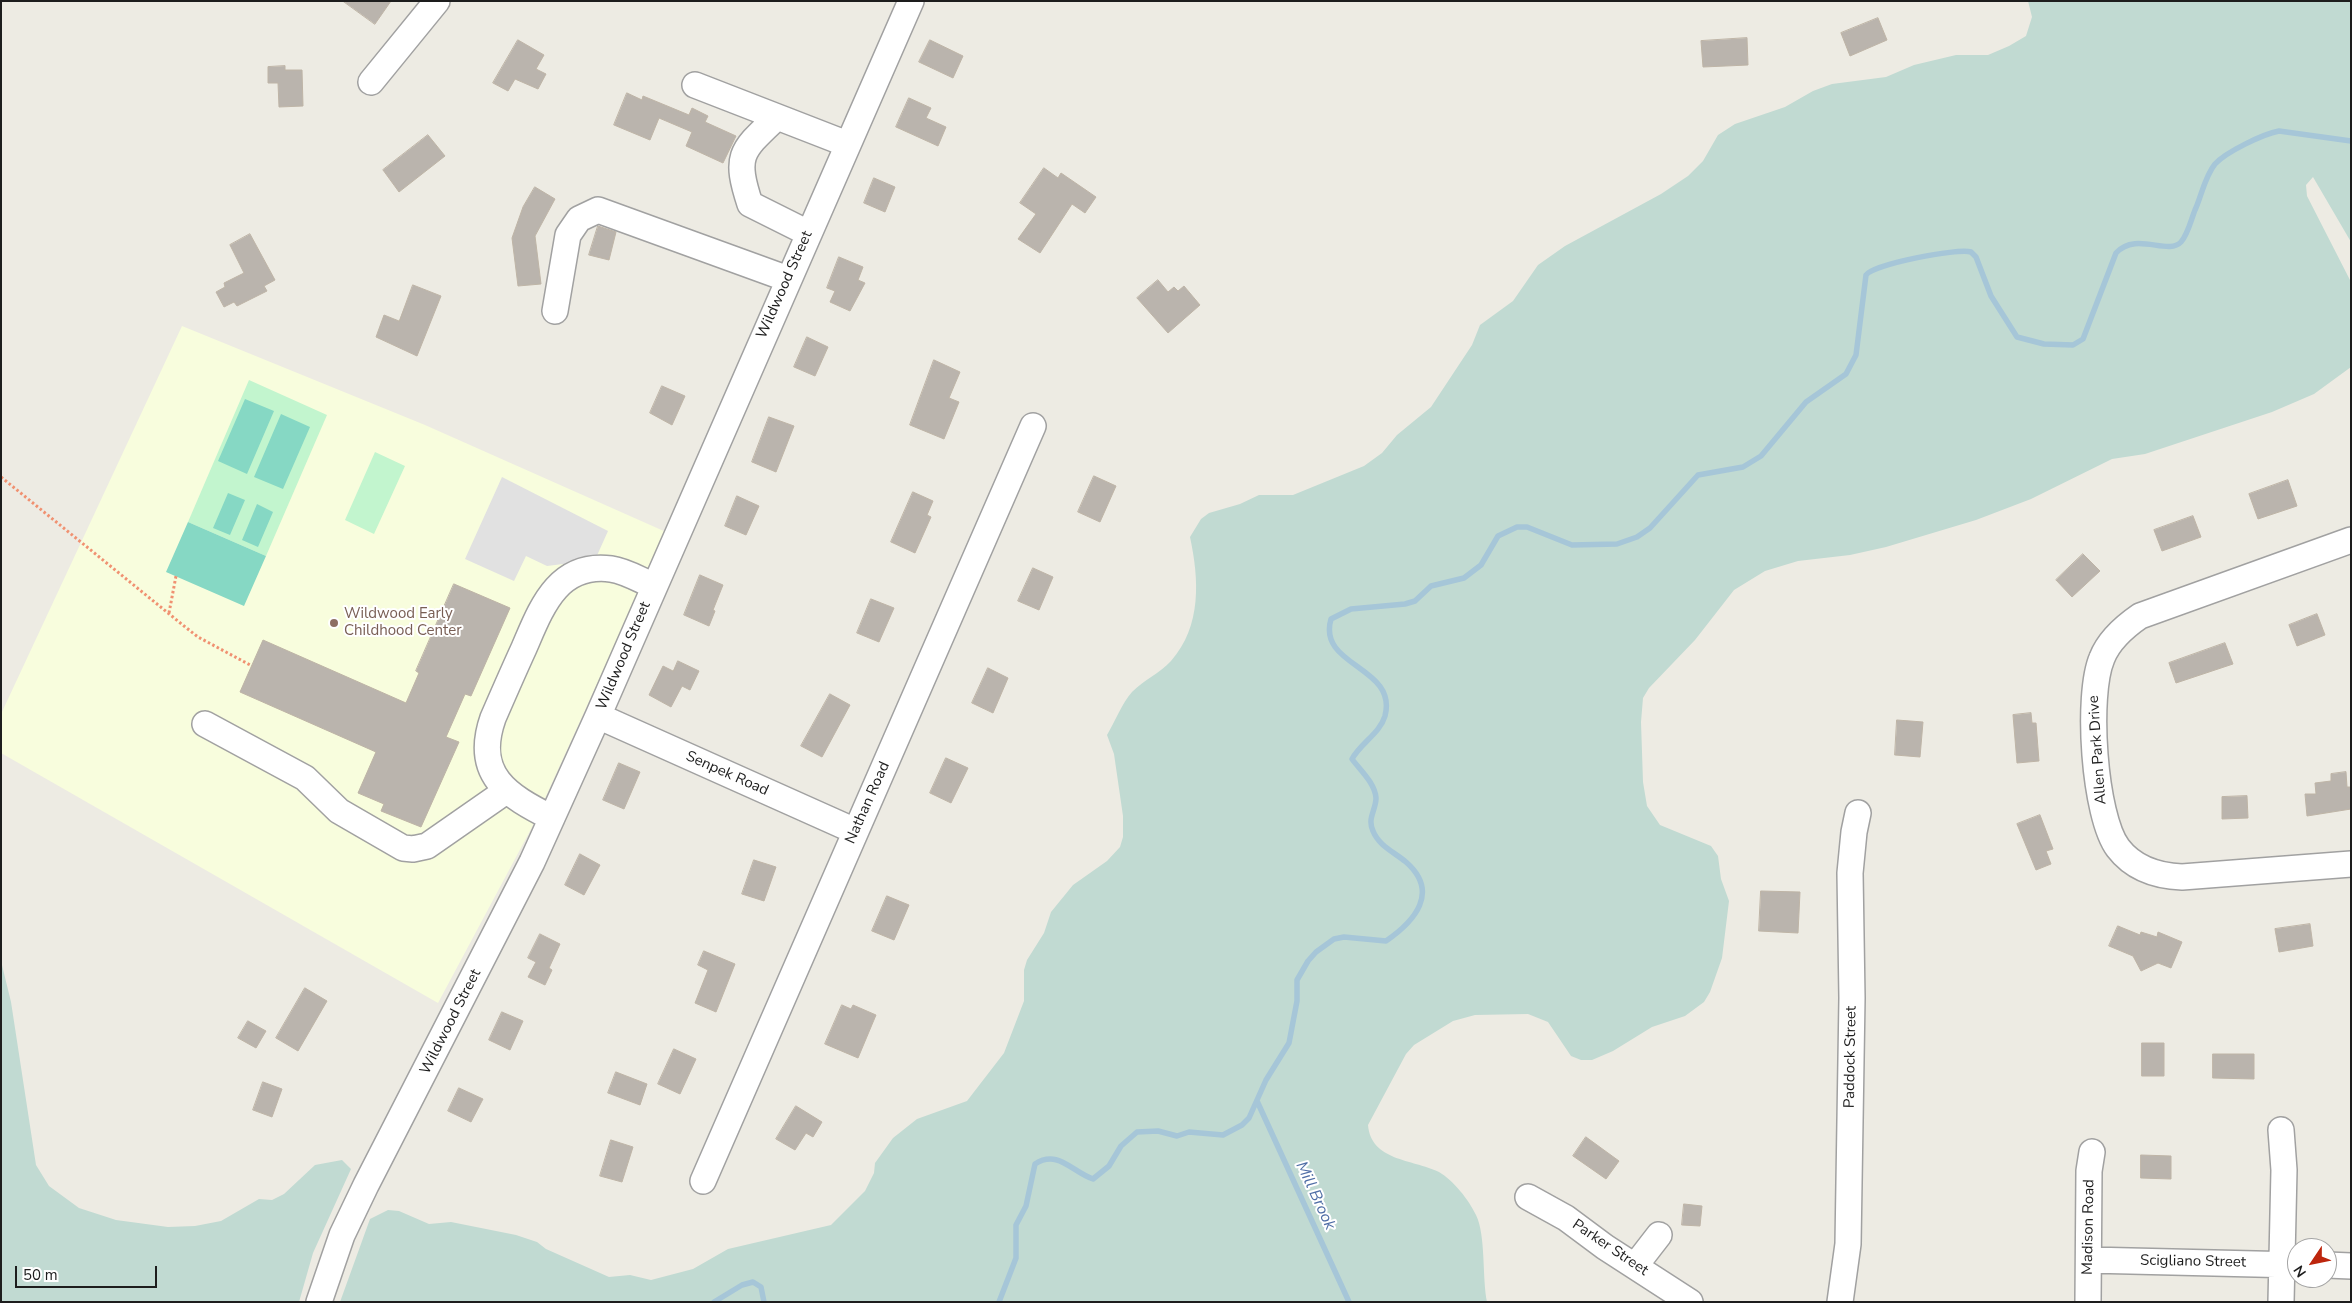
<!DOCTYPE html>
<html>
<head>
<meta charset="utf-8">
<style>
  body { margin:0 }
  #map { position:relative; width:2352px; height:1303px; overflow:hidden; background:#edebe3; font-family:"Nunito Sans",sans-serif }
  canvas { display:block }
  .frame { position:absolute; inset:0; border:2px solid #1d1d1d; pointer-events:none }
  .north { position:absolute; left:2287px; top:1238px; width:50px; height:50px; box-sizing:border-box; background:#fff; border:1px solid #a5a5a5; border-radius:50%; rotate:236deg; font-size:14px; font-weight:700; line-height:20px; text-align:center; color:#1d1d1d }
  .north::after { content:''; display:block; margin:auto; width:18px; height:22px; background:#bd260d; clip-path:polygon(50% 0,100% 100%,50% 72%,0 100%) }
  .scale { position:absolute; left:15px; top:1266px; width:142px; height:22px; box-sizing:border-box; border:2px solid #1d1d1d; border-top:0; padding-left:6px; font-size:15px; line-height:18px; white-space:nowrap; color:#1d1d1d; -webkit-text-stroke:4px #fff; paint-order:stroke }
</style>
</head>
<body>
<div id="map">
<canvas width="2352" height="1303"></canvas>
<div class="frame"></div>
<div class="north">N</div>
<div class="scale">50 m</div>
</div>
<script>
const ctx = document.querySelector('canvas').getContext('2d');
ctx.lineJoin = 'round';
function fillPath(path, color) { ctx.fillStyle = color; ctx.fill(path, 'evenodd'); }
function strokePath(path, color, width, dash) { ctx.strokeStyle = color; ctx.lineWidth = width; ctx.lineCap = dash ? 'butt' : 'round'; ctx.setLineDash(dash || []); ctx.stroke(path); }
function drawText(font, color, halo, rows, align = 'center') {
  ctx.font = font + ' "Nunito Sans",sans-serif'; ctx.lineWidth = 4; ctx.setLineDash([]); ctx.textBaseline = 'middle'; ctx.strokeStyle = halo; ctx.fillStyle = color; for (const [text, x, y, turn = 0] of rows) {
    ctx.save(); ctx.translate(x, y); ctx.rotate((+turn || 0) * Math.PI / 180); ctx.textAlign = isNaN(turn) ? turn : align; if (halo) ctx.strokeText(text, 0, 0); ctx.fillText(text, 0, 0); ctx.restore();
  }
}
fillPath(new Path2D(`
  M 182,326 L 425,425 L 666,532 L 531,829 L 438,1003 L 1,753 L 1,714 Z`), '#f8fddd');
fillPath(new Path2D(`
  M 2028,1 L 2351,1 L 2351,242 L 2313,177 L 2306,185 L 2307,196 L 2351,282 L 2351,367 L 2314,394 L 2272,412 L 2145,454 L 2112,459 L 2031,499 L 1976,520 L 1886,547 L 1850,555 L 1798,561 L 1765,571 L 1734,590 L 1695,640 L 1649,688 L 1643,698 L 1641,722 L 1643,782 L 1647,806 L 1660,825 L 1711,846 L 1718,856 L 1721,879 L 1729,901 L 1722,958 L 1710,992 L 1704,1002 L 1685,1016 L 1652,1027 L 1613,1051 L 1592,1060 L 1581,1060 L 1571,1056 L 1548,1022 L 1528,1014 L 1475,1015 L 1453,1021 L 1414,1045 L 1406,1054 L 1368,1125 C 1371,1161 1412,1159 1439,1172 C 1453,1180 1469,1200 1476,1215 C 1486,1235 1482,1278 1487,1302 L 340,1302 L 370,1219 L 388,1210 L 399,1211 L 429,1224 L 451,1222 L 516,1235 L 537,1242 L 546,1249 L 609,1277 L 630,1275 L 651,1280 L 693,1269 L 728,1249 L 831,1225 L 865,1191 L 874,1173 L 875,1163 L 893,1138 L 917,1119 L 967,1101 L 1004,1053 L 1024,1001 L 1024,970 L 1027,960 L 1044,933 L 1051,912 L 1073,885 L 1107,861 L 1120,847 L 1123,837 L 1123,816 L 1114,754 L 1107,735 C 1115,722 1122,703 1132,692 C 1144,680 1160,673 1171,661 C 1202,626 1199,579 1190,537 L 1201,519 L 1209,513 L 1240,504 L 1259,495 L 1293,495 L 1364,466 L 1382,453 L 1397,435 L 1431,407 L 1472,345 L 1480,325 L 1513,301 L 1538,265 L 1565,246 L 1661,194 L 1688,176 L 1703,161 L 1718,135 L 1735,124 L 1785,107 L 1813,91 L 1832,84 L 1886,77 L 1914,65 L 1956,55 L 1988,55 L 2009,46 L 2026,36 L 2032,17 Z
  M 1,961 L 11,1002 L 36,1165 L 49,1186 L 79,1208 L 116,1220 L 168,1227 L 195,1226 L 221,1221 L 259,1199 L 272,1200 L 284,1194 L 315,1165 L 342,1160 L 351,1169 L 313,1253 L 299,1302 L 1,1302 Z`), '#c1dad2');
fillPath(new Path2D(`
  M 249,380 L 327,415 L 266,556 L 188,522 Z
  M 375,452 L 405,466 L 374,534 L 345,520 Z`), '#c2f5ce');
fillPath(new Path2D(`
  M 245,399 L 274,411 L 247,474 L 218,461 Z
  M 281,414 L 310,427 L 283,489 L 254,477 Z
  M 228,493 L 245,500 L 230,535 L 213,528 Z
  M 257,504 L 273,512 L 258,547 L 242,540 Z
  M 188,522 L 266,556 L 244,606 L 166,572 Z`), '#86d8c4');
fillPath(new Path2D(`
  M 502,477 L 608,531 L 595,560 L 547,566 L 526,556 L 514,581 L 465,559 Z`), '#e1e1e1');
strokePath(new Path2D(`
  M 1257,1101 L 1349,1302
  M 714,1302 L 742,1285 L 753,1282 L 761,1287 L 764,1302
  M 999,1302 L 1016,1258 L 1016,1225 L 1026,1206 L 1035,1164 C 1058,1149 1072,1172 1093,1179 L 1109,1166 L 1121,1146 L 1137,1132 L 1158,1131 L 1177,1136 L 1189,1132 L 1223,1135 L 1242,1125 L 1249,1118 L 1266,1080 L 1289,1043 L 1297,1001 L 1297,980 L 1308,961 L 1316,952 L 1334,939 L 1344,937 L 1386,941 C 1415,921 1440,892 1406,862 C 1394,852 1379,846 1373,831 C 1367,818 1376,810 1376,798 C 1375,783 1360,770 1352,759 C 1361,743 1380,733 1385,716 C 1398,666 1317,667 1331,619 L 1351,609 L 1405,604 L 1415,601 L 1431,586 L 1464,578 L 1481,565 L 1498,536 L 1517,527 L 1527,527 L 1572,545 L 1617,544 L 1637,537 L 1650,528 L 1698,475 L 1743,467 L 1761,456 L 1806,402 L 1846,374 L 1856,355 L 1866,275 C 1874,264 1957,248 1971,252 L 1976,257 L 1991,296 L 2017,337 L 2044,344 L 2073,345 L 2083,339 L 2116,253 C 2136,231 2168,256 2181,242 C 2188,234 2191,220 2195,210 C 2201,197 2205,176 2215,164 C 2226,152 2263,134 2279,131 L 2351,141`), '#a6c6d8', 5.5);
const building = new Path2D(`
  M 343,1 L 391,1 L 375,24 Z
  M 1878,18 L 1887,40 L 1850,56 L 1841,33 Z
  M 1747,38 L 1748,65 L 1703,67 L 1701,41 Z
  M 518,40 L 544,55 L 536,69 L 546,74 L 538,89 L 515,79 L 508,91 L 493,83 Z
  M 930,40 L 963,56 L 953,78 L 919,62 Z
  M 285,66 L 285,70 L 302,70 L 303,106 L 279,107 L 278,83 L 268,83 L 268,67 Z
  M 627,93 L 642,100 L 643,96 L 689,115 L 692,108 L 708,116 L 705,122 L 736,136 L 723,163 L 686,146 L 692,132 L 659,118 L 650,140 L 614,125 Z
  M 909,98 L 931,108 L 926,118 L 946,127 L 938,146 L 896,127 Z
  M 428,135 L 445,156 L 399,192 L 383,170 Z
  M 1044,168 L 1058,178 L 1061,173 L 1096,197 L 1085,213 L 1072,204 L 1040,253 L 1018,239 L 1036,214 L 1020,203 Z
  M 874,178 L 895,187 L 885,212 L 864,203 Z
  M 535,187 L 555,199 L 535,236 L 541,284 L 518,286 L 512,238 L 523,207 Z
  M 598,226 L 616,232 L 609,260 L 589,255 Z
  M 250,234 L 275,280 L 264,286 L 267,291 L 237,306 L 234,302 L 224,307 L 216,292 L 225,287 L 224,283 L 244,273 L 230,245 Z
  M 839,257 L 863,267 L 858,280 L 865,283 L 850,311 L 830,302 L 835,291 L 827,288 Z
  M 1158,280 L 1168,292 L 1174,287 L 1178,291 L 1184,286 L 1200,305 L 1168,333 L 1137,298 Z
  M 413,285 L 441,296 L 417,356 L 376,337 L 384,315 L 399,321 Z
  M 807,337 L 828,347 L 815,376 L 794,367 Z
  M 934,360 L 960,372 L 949,398 L 959,402 L 944,439 L 910,425 Z
  M 662,386 L 685,396 L 672,425 L 650,413 Z
  M 769,417 L 794,426 L 776,472 L 752,462 Z
  M 1094,476 L 1116,486 L 1100,522 L 1078,512 Z
  M 2288,480 L 2297,506 L 2258,519 L 2249,494 Z
  M 913,492 L 933,501 L 927,515 L 931,517 L 915,553 L 891,542 Z
  M 737,496 L 759,506 L 746,535 L 725,526 Z
  M 2193,516 L 2201,537 L 2162,551 L 2154,530 Z
  M 2083,554 L 2100,571 L 2072,597 L 2056,580 Z
  M 1033,568 L 1053,577 L 1039,610 L 1018,601 Z
  M 700,575 L 723,585 L 713,610 L 715,611 L 709,626 L 684,615 Z
  M 454,584 L 510,608 L 471,696 L 465,694 L 446,737 L 459,742 L 421,827 L 381,811 L 384,804 L 358,793 L 376,752 L 240,692 L 263,640 L 406,703 L 419,673 L 416,671 Z
  M 871,599 L 894,608 L 879,642 L 857,633 Z
  M 2317,614 L 2325,635 L 2297,646 L 2289,625 Z
  M 2225,643 L 2233,664 L 2176,683 L 2169,663 Z
  M 678,661 L 699,671 L 690,690 L 682,686 L 671,707 L 649,695 L 663,666 L 673,671 Z
  M 988,668 L 1008,678 L 993,713 L 972,703 Z
  M 830,694 L 850,705 L 822,757 L 801,746 Z
  M 2031,713 L 2032,723 L 2036,723 L 2039,761 L 2017,763 L 2013,715 Z
  M 1897,720 L 1923,722 L 1920,757 L 1895,755 Z
  M 946,758 L 968,768 L 951,803 L 930,793 Z
  M 619,763 L 640,772 L 624,809 L 603,800 Z
  M 2346,772 L 2347,787 L 2351,787 L 2351,809 L 2307,816 L 2305,794 L 2316,794 L 2315,783 L 2331,781 L 2331,774 Z
  M 2247,796 L 2248,818 L 2222,819 L 2222,797 Z
  M 2040,815 L 2053,849 L 2046,851 L 2051,864 L 2036,870 L 2017,824 Z
  M 580,854 L 600,865 L 584,895 L 565,885 Z
  M 754,860 L 776,867 L 764,901 L 742,894 Z
  M 1761,891 L 1800,892 L 1798,933 L 1759,931 Z
  M 887,896 L 909,905 L 894,940 L 872,931 Z
  M 2310,924 L 2313,946 L 2279,952 L 2275,929 Z
  M 2118,926 L 2140,935 L 2141,932 L 2157,937 L 2158,932 L 2182,942 L 2171,968 L 2158,963 L 2141,971 L 2133,956 L 2109,946 Z
  M 540,934 L 560,944 L 549,968 L 552,970 L 545,985 L 528,977 L 536,962 L 528,958 Z
  M 704,951 L 735,964 L 716,1012 L 695,1003 L 708,970 L 698,965 Z
  M 305,988 L 327,1001 L 298,1051 L 276,1038 Z
  M 842,1005 L 851,1009 L 853,1005 L 876,1015 L 858,1058 L 825,1044 Z
  M 502,1012 L 523,1021 L 510,1050 L 489,1040 Z
  M 248,1021 L 266,1031 L 256,1048 L 238,1038 Z
  M 2142,1043 L 2164,1043 L 2164,1076 L 2142,1076 Z
  M 674,1049 L 696,1059 L 680,1094 L 658,1084 Z
  M 2213,1054 L 2254,1054 L 2254,1079 L 2213,1078 Z
  M 616,1072 L 647,1084 L 640,1105 L 608,1093 Z
  M 263,1082 L 282,1089 L 272,1117 L 253,1110 Z
  M 459,1088 L 483,1099 L 471,1122 L 448,1111 Z
  M 796,1106 L 822,1122 L 813,1137 L 806,1133 L 795,1150 L 776,1139 Z
  M 1586,1137 L 1619,1161 L 1606,1179 L 1573,1156 Z
  M 611,1140 L 633,1147 L 622,1182 L 600,1176 Z
  M 2141,1155 L 2171,1156 L 2171,1179 L 2141,1178 Z
  M 1684,1204 L 1702,1206 L 1700,1226 L 1682,1225 Z`);
fillPath(building, '#bab4ad');
strokePath(building, '#beb4a6', 1);
const minor = new Path2D(`
  M 371,82 L 437,1
  M 695,85 L 847,144
  M 777,117 C 741,151 734,155 750,204 L 808,233
  M 555,311 L 568,235 L 579,219 L 598,210 L 788,279
  M 2351,540 L 2140,616 C 2124,627 2109,640 2102,658 C 2086,695 2094,816 2118,848 C 2134,869 2157,876 2182,877 L 2351,864
  M 598,716 L 855,831
  M 205,724 L 305,778 L 339,811 L 403,848 L 413,849 L 427,846 L 506,791
  M 552,818 C 508,796 473,775 493,718 C 503,695 513,672 524,648 C 541,609 557,562 611,569 C 626,571 640,580 654,586
  M 703,1181 L 1033,426
  M 1528,1197 L 1566,1218 L 1605,1247 L 1690,1302
  M 2089,1260 L 2297,1265
  M 2327,1265 L 2351,1266
  M 1635,1266 L 1659,1235
  M 319,1302 L 342,1235 L 366,1185 L 532,862 L 598,716 L 911,1
  M 1840,1302 L 1848,1244 L 1852,998 L 1850,873 L 1854,832 L 1858,813
  M 2088,1302 L 2089,1171 L 2092,1152
  M 2281,1302 L 2284,1170 L 2281,1130`);
strokePath(minor, '#a1a1a1', 28);
strokePath(new Path2D(`
  M 1,477 L 184,626 L 198,637 L 252,666
  M 169,613 L 176,576`), '#f09171', 3, [2.5, 2.5]);
strokePath(minor, '#fff', 25);
for (const [x, y, r, color] of [
  [334,623,5,"#8d6e63"]
]) { const dot = new Path2D(); dot.arc(x, y, r, 0, 2 * Math.PI); ctx.fillStyle = color; ctx.fill(dot); strokePath(dot, '#fff', 2); }
drawText('15px', '#1d1d1d', '#fff', [
  ["Wildwood Street",785,285,-66],
  ["Wildwood Street",624,656,-67],
  ["Allen Park Drive",2098,750,-94],
  ["Senpek Road",727,774,24],
  ["Nathan Road",868,803,-66],
  ["Wildwood Street",451,1022,-63],
  ["Paddock Street",1851,1057,-89],
  ["Madison Road",2089,1227,-89],
  ["Parker Street",1610,1248,34],
  ["Scigliano Street",2193,1262,1]
]);
drawText('15px', '#785e54', '#fff', [
  ["Wildwood Early",344,614],
  ["Childhood Center",344,631]
], 'left');
drawText('italic 16px', '#506ea6', '#fff', [
  ["Mill Brook",1315,1196,65]
]);
</script>
</body>
</html>
